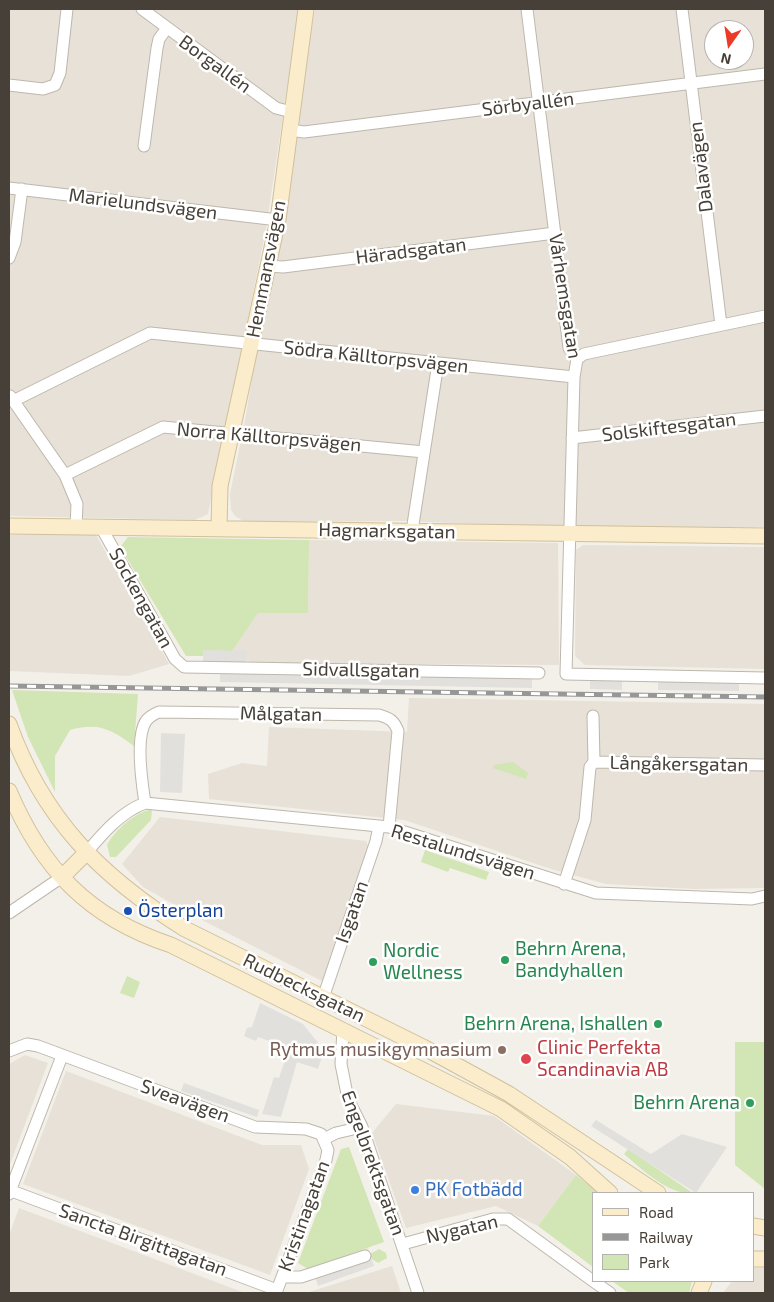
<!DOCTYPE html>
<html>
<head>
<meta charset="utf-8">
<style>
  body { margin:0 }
  #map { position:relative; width:774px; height:1302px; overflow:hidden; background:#f3f0e9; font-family:"Exo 2",sans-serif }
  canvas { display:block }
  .frame { position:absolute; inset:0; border:10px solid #474038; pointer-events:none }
  .legend { position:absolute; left:592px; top:1192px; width:162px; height:90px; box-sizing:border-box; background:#fff; border:1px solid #b5b3af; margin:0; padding:6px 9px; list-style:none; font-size:15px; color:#474038 }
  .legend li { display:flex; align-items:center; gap:10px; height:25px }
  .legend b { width:25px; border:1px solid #b5b3af }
  .north { position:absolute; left:704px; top:20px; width:50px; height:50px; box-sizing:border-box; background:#fff; border:1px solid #b5b3af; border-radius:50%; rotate:193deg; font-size:14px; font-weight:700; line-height:20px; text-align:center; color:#474038 }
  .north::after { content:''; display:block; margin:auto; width:18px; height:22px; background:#ed3a27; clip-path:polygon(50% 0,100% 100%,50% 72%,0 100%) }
</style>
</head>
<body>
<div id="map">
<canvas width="774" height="1302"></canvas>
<div class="frame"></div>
<ul class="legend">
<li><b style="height:6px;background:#fbedcb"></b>Road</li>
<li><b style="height:6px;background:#979797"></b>Railway</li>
<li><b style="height:14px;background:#d2e5b4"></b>Park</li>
</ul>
<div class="north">N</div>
</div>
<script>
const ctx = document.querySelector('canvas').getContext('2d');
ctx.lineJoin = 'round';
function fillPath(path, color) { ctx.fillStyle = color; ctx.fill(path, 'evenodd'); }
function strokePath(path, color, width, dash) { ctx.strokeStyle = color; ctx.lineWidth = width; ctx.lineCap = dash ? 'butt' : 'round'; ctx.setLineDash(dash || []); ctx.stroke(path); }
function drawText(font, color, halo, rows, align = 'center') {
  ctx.font = font + ' "Exo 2",sans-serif'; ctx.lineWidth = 5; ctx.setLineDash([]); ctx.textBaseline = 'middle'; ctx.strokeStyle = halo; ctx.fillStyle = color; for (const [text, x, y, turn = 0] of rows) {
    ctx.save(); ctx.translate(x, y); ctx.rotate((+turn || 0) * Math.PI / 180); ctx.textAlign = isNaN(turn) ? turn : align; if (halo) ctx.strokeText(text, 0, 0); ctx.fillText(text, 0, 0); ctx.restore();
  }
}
fillPath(new Path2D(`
  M 9,9 L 299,9 L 266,229 L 208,514 L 195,520 L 9,516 Z
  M 315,9 L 765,9 L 765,527 L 556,527 L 405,521 L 245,522 L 235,516 L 231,510 L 230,494 L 244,426 ZM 714,30 L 744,30 L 744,60 L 714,60 Z
  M 9,535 L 96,535 L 169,664 L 129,676 L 9,671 Z
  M 309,540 L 558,543 L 559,665 L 255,663 L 229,656 L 258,613 L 308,613 Z
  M 583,545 L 765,547 L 765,669 L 585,665 L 575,656 L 576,550 Z
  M 409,698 L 765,704 L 765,888 L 694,889 L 606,884 L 551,869 L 404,820 L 209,799 L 208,774 L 242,763 L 267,766 L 269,727 L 407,732 Z
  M 160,817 L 366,841 L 369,848 L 324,982 L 198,918 L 143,887 L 122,864 Z
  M 25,1055 L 48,1063 L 9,1167 L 9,1064 Z
  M 66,1071 L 262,1145 L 301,1145 L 309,1169 L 270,1275 L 23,1184 Z
  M 396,1104 L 494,1116 L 576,1175 L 538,1226 L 496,1206 L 406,1228 L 372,1133 Z
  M 19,1208 L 245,1293 L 9,1293 L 9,1235 Z
  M 392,1266 L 401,1293 L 306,1293 Z
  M 753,1268 L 765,1268 L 765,1293 L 723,1293 L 732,1281 L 753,1281 Z`), '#e7e1d7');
fillPath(new Path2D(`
  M 128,537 L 309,540 L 308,613 L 258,613 L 229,656 L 186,656 L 120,547 Z
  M 12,690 L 138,694 L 134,746 C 111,729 98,722 70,730 L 55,756 L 55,792 L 28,737 Z
  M 513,762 L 528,773 L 526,779 L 493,768 L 494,765 Z
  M 152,809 L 151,820 L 116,857 L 110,857 L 107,845 C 116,829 134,813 152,809 Z
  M 425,850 L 489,872 L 486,880 L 450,868 L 448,872 L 421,862 Z
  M 127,976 L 140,982 L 134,998 L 120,993 Z
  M 735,1042 L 765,1042 L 765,1189 L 735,1165 Z
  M 349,1147 L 384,1242 L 308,1269 L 298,1263 L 341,1149 Z
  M 628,1149 L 687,1189 L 691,1192 C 671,1197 639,1167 624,1154 Z
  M 576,1175 L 599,1193 L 593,1193 L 593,1267 L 538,1226 Z
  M 379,1249 L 386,1253 L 387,1258 L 378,1263 L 372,1259 L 370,1254 Z
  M 612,1281 L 692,1281 L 689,1293 L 629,1293 Z`), '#d2e5b4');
fillPath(new Path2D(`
  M 203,650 L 246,651 L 246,663 L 532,669 L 532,688 L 220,682 L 220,664 L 203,664 Z
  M 590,670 L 622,671 L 622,690 L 590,689 Z
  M 658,672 L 739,673 L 739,691 L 658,690 Z
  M 161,733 L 185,734 L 182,793 L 160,792 Z
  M 260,1003 L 303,1024 L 319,1044 L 316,1047 L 324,1051 L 318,1069 L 297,1062 L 281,1117 L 262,1114 L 274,1077 L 279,1078 L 289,1048 L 258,1037 L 256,1041 L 244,1036 L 247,1028 L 252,1027 Z
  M 184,1083 L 259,1110 L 257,1117 L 181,1091 Z
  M 596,1120 L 651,1154 L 682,1134 L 727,1147 L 696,1193 L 591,1126 Z
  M 368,1248 L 374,1266 L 318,1286 L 312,1267 Z`), '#e2e0dd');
const street = new Path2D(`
  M 142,9 L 276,108 L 292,112
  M 527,9 L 569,348 L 577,359
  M 682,9 L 721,325
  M 9,85 L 43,89 L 55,85 L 60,73 L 67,9
  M 290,130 L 304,132 L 765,74
  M 144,146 L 157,48 L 159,39 L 167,28
  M 9,188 L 278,220
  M 9,258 L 15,242 L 22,189
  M 268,266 L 283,267 L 555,233
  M 577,359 L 574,377 L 566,674 L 765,678
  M 577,359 L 584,354 L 765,316
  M 10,396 L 65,475 L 77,504 L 76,527
  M 13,401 L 150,333 L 574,377
  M 572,438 L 765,416
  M 65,475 L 163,427 L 424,452
  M 101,527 L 175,659 L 184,667 L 539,673
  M 412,531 L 438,363
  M 594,762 L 765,765
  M 145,803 C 142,784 135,737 146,721 C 149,717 154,714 159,712 L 379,715 C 390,718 394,721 398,731 L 389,827
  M 87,852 C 103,833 121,812 145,803 L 389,827 L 596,893 L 752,899 L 765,896
  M 564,884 L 585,820 L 590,767 L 594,762 L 593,716
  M 9,913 L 62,877
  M 323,998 L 376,841 L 379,826
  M 343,1030 L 341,1064 L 348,1099 L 362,1127 L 418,1293
  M 9,1051 L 27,1044 L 38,1046 L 255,1127 L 306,1129 L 321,1134 L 328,1150 L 326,1160 L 276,1293
  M 324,1139 L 336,1133 L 362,1127
  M 9,1190 L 277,1290
  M 9,1194 L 62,1056
  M 403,1244 L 493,1219 L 508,1219 L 593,1281
  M 282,1277 L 301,1277 L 365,1256
  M 593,1281 L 610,1293`);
const secondary = new Path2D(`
  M 9,526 L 765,536
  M 219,528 L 220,486 L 278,220 L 306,9
  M 9,724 C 43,819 101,877 185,929 L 423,1047 L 509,1094 L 658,1193
  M 9,791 C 42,869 89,918 171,945 L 501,1109 L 570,1157 L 610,1193
  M 62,877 L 87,852
  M 753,1226 L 765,1228
  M 753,1259 L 765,1259
  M 699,1293 L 704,1281`);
strokePath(street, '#beb7ac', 13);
strokePath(secondary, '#d0c09b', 17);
strokePath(street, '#fff', 11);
strokePath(secondary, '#fbedcb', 15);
const rail = new Path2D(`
  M 9,686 L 765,697`);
strokePath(rail, '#979797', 5);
strokePath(rail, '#fff', 3, [9]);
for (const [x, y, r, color] of [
  [128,911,5,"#1a4fb4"],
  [505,960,5,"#2e9e5b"],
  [373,962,5,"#2e9e5b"],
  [658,1024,5,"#2e9e5b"],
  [502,1050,5,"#8d6e63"],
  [526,1059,6,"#e0444e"],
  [750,1103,5,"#2e9e5b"],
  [415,1190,5,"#3f7fe0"]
]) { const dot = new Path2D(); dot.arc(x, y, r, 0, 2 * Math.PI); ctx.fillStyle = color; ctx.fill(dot); strokePath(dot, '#fff', 2); }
drawText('19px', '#474038', '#fff', [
  ["Borgallén",215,64,36],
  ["Sörbyallén",528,104,-7],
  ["Dalavägen",701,167,-97],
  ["Marielundsvägen",143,204,7],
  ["Häradsgatan",411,251,-7],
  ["Hemmansvägen",266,269,-79],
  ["Vårhemsgatan",565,296,81],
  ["Södra Källtorpsvägen",376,357,6],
  ["Solskiftesgatan",669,427,-7],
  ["Norra Källtorpsvägen",269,437,5],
  ["Hagmarksgatan",387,531,1],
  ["Sockengatan",141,598,61],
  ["Sidvallsgatan",361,670,1],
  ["Målgatan",281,714,1],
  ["Långåkersgatan",679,764,1],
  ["Restalundsvägen",463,852,17],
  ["Isgatan",352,912,-71],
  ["Rudbecksgatan",304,988,26],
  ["Sveavägen",185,1101,20],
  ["Engelbrektsgatan",373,1163,70],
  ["Kristinagatan",304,1216,-70],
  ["Nygatan",462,1229,-13],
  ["Sancta Birgittagatan",143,1240,20]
]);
drawText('19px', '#164399', '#fff', [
  ["Österplan",138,911]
], 'left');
drawText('19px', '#27864d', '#fff', [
  ["Behrn Arena,",515,949],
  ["Bandyhallen",515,971],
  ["Nordic",383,951],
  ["Wellness",383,973],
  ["Behrn Arena, Ishallen",648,1024,"right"],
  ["Behrn Arena",740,1103,"right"]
], 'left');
drawText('19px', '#be3a42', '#fff', [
  ["Clinic Perfekta",537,1048],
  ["Scandinavia AB",537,1070]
], 'left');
drawText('19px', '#785e54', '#fff', [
  ["Rytmus musikgymnasium",492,1050]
], 'right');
drawText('19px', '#366cbe', '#fff', [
  ["PK Fotbädd",425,1190]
], 'left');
</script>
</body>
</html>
